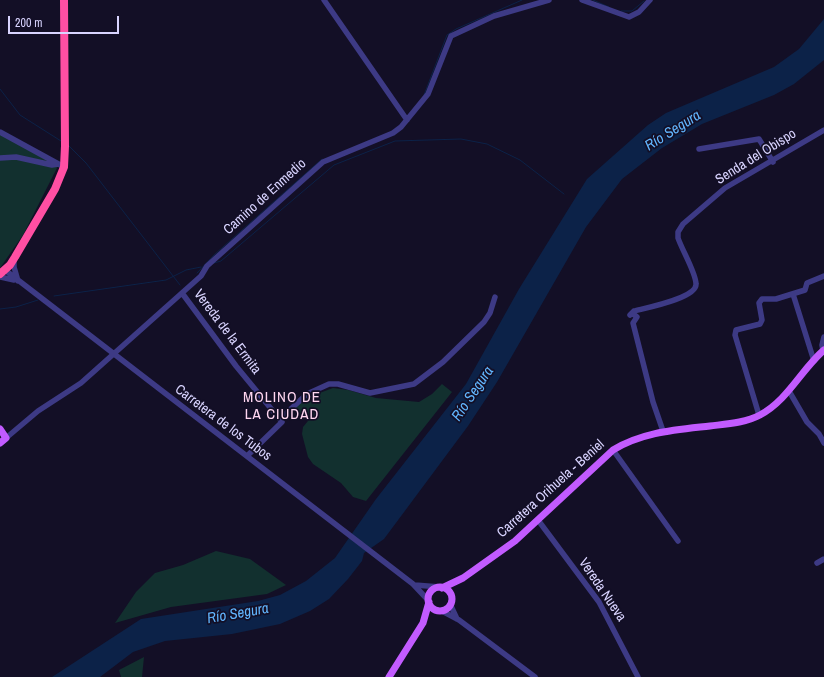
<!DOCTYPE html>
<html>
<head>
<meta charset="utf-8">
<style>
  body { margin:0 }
  #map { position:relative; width:824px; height:677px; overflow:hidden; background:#130f26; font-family:"Archivo Narrow",sans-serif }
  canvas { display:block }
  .scale { position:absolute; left:8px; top:16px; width:111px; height:18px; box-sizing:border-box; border:2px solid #d9d4ff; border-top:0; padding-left:5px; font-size:12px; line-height:14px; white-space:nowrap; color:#d9d4ff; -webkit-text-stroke:3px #130f26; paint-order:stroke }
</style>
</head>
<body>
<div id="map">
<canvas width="824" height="677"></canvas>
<div class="scale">200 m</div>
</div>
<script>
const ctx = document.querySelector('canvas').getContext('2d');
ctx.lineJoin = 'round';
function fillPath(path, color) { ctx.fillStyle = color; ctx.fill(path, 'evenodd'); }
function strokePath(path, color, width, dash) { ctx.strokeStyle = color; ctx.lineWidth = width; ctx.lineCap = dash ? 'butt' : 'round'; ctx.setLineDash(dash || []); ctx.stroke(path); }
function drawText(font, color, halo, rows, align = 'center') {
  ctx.font = font + ' "Archivo Narrow",sans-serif'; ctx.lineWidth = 3.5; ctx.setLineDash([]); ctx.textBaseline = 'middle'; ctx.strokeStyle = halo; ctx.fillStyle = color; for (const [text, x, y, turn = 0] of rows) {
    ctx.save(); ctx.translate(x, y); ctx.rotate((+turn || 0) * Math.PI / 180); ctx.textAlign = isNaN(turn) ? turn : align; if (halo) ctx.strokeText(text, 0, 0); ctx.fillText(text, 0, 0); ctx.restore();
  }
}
fillPath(new Path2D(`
  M 0,134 L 58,166 L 23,235 L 0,268 Z
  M 442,384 L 452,392 L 366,501 L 353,497 L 341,483 L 313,464 L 308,457 L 302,434 L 303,427 L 308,421 L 293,408 L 309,397 L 333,388 L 348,390 L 376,398 L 419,402 L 432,394 Z
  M 216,551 L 250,559 L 286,585 L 267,594 L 171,607 L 115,623 L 136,592 L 155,573 L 183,565 Z
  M 144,657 L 142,677 L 121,677 L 119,670 Z`), '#12302f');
fillPath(new Path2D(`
  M 824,19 L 824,60 L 794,84 L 774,95 L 702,124 L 662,148 L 622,179 L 586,227 L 497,382 L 468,426 L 384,539 L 364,553 L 362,561 L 348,579 L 329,599 L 310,611 L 280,624 L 232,634 L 165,641 L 133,652 L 100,677 L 52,677 L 141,619 L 258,601 L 280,595 L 306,581 L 335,558 L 376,499 L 466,384 L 519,289 L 587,179 L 648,125 L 666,113 L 774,67 L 799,49 Z`), '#0c2248');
strokePath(new Path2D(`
  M 593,0 L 609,7
  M 621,11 L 632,11 L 644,1
  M 0,89 L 20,115 L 61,141
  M 424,95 L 447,35 L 456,29 L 522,0
  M 68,145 L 86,163 L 180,285
  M 214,263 L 221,261 L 334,165 L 395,141 L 461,139 L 487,144 L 520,160 L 564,194
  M 197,273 L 214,255 L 322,159
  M 54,296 L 166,280 L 186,270 L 201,267
  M 0,309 L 16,307 L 38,300`), '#0c2248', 1);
strokePath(new Path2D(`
  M 324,0 L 407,120
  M 582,0 L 629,17 L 639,12 L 650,0
  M 0,132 L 64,167
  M 699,149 L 759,139 L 773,162
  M 0,158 L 16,157 L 52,165 L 58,164
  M 14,260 L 14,267 L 18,281
  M 5,270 L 374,554 L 413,584 L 428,600
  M 0,277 L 14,280
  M 182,293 L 236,366 L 282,422 L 247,456
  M 793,294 L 814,361
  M 632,313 L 637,317 L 633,323 L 653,402 L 663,431
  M 630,315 L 634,311 C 645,308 697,298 696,284 C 696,273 682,250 678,238 L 678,232 L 683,224 L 725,188 L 824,130
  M 823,351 L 822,345 L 824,337
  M 789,391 L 807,422 L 819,434 L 824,443
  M 759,415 L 735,335 L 736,330 L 760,324 L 762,320 L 759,303 L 762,299 L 776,299 L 805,290 L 807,283 L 824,276
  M 280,419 L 307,394 L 329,384 L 338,384 L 370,393 L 414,384 L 443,362 L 484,322 L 490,313 L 495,297
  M 6,438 L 38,411 L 81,383 L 201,276 L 207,266 L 323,162 L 393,133 L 401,127 L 428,94 L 451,36 L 494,16 L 549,0
  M 613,450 L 678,541
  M 538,520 L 599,602 L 638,677
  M 817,563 L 824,559
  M 415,585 L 440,587
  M 451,606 L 457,619
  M 442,611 L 459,620 L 535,677`), '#3d3a85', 5.5);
strokePath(new Path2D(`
  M 0,429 L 6,438 L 0,443
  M428 599a12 12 0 1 1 24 0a12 12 0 1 1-24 0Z
  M 442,588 L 463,578 L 515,541 L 613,450 C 643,432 675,430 710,426 C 726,424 745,423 760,415 C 788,400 801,370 824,350
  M 389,677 L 423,623 L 429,602`), '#c25bff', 7);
strokePath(new Path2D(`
  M 0,274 L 10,265 L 15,257 L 55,189 L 64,167 L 65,146 L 64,0`), '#ff4fa3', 8);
drawText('14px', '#d9d4ff', '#130f26', [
  ["Senda del Obispo",756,157,-32],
  ["Camino de Enmedio",265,197,-42],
  ["Vereda de la Ermita",227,332,53],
  ["Carretera de los Tubos",223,423,37],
  ["Carretera Orihuela - Beniel",551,489,-42],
  ["Vereda Nueva",602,590,56]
]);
drawText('italic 15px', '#62b6ff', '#130f26', [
  ["Río Segura",673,131,-32],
  ["Río Segura",473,394,-56],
  ["Río Segura",238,614,-10]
]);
ctx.letterSpacing = '1px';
drawText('15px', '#ffd6f0', '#130f26', [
  ["MOLINO DE",282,398],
  ["LA CIUDAD",282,415]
]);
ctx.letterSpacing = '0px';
</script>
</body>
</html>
